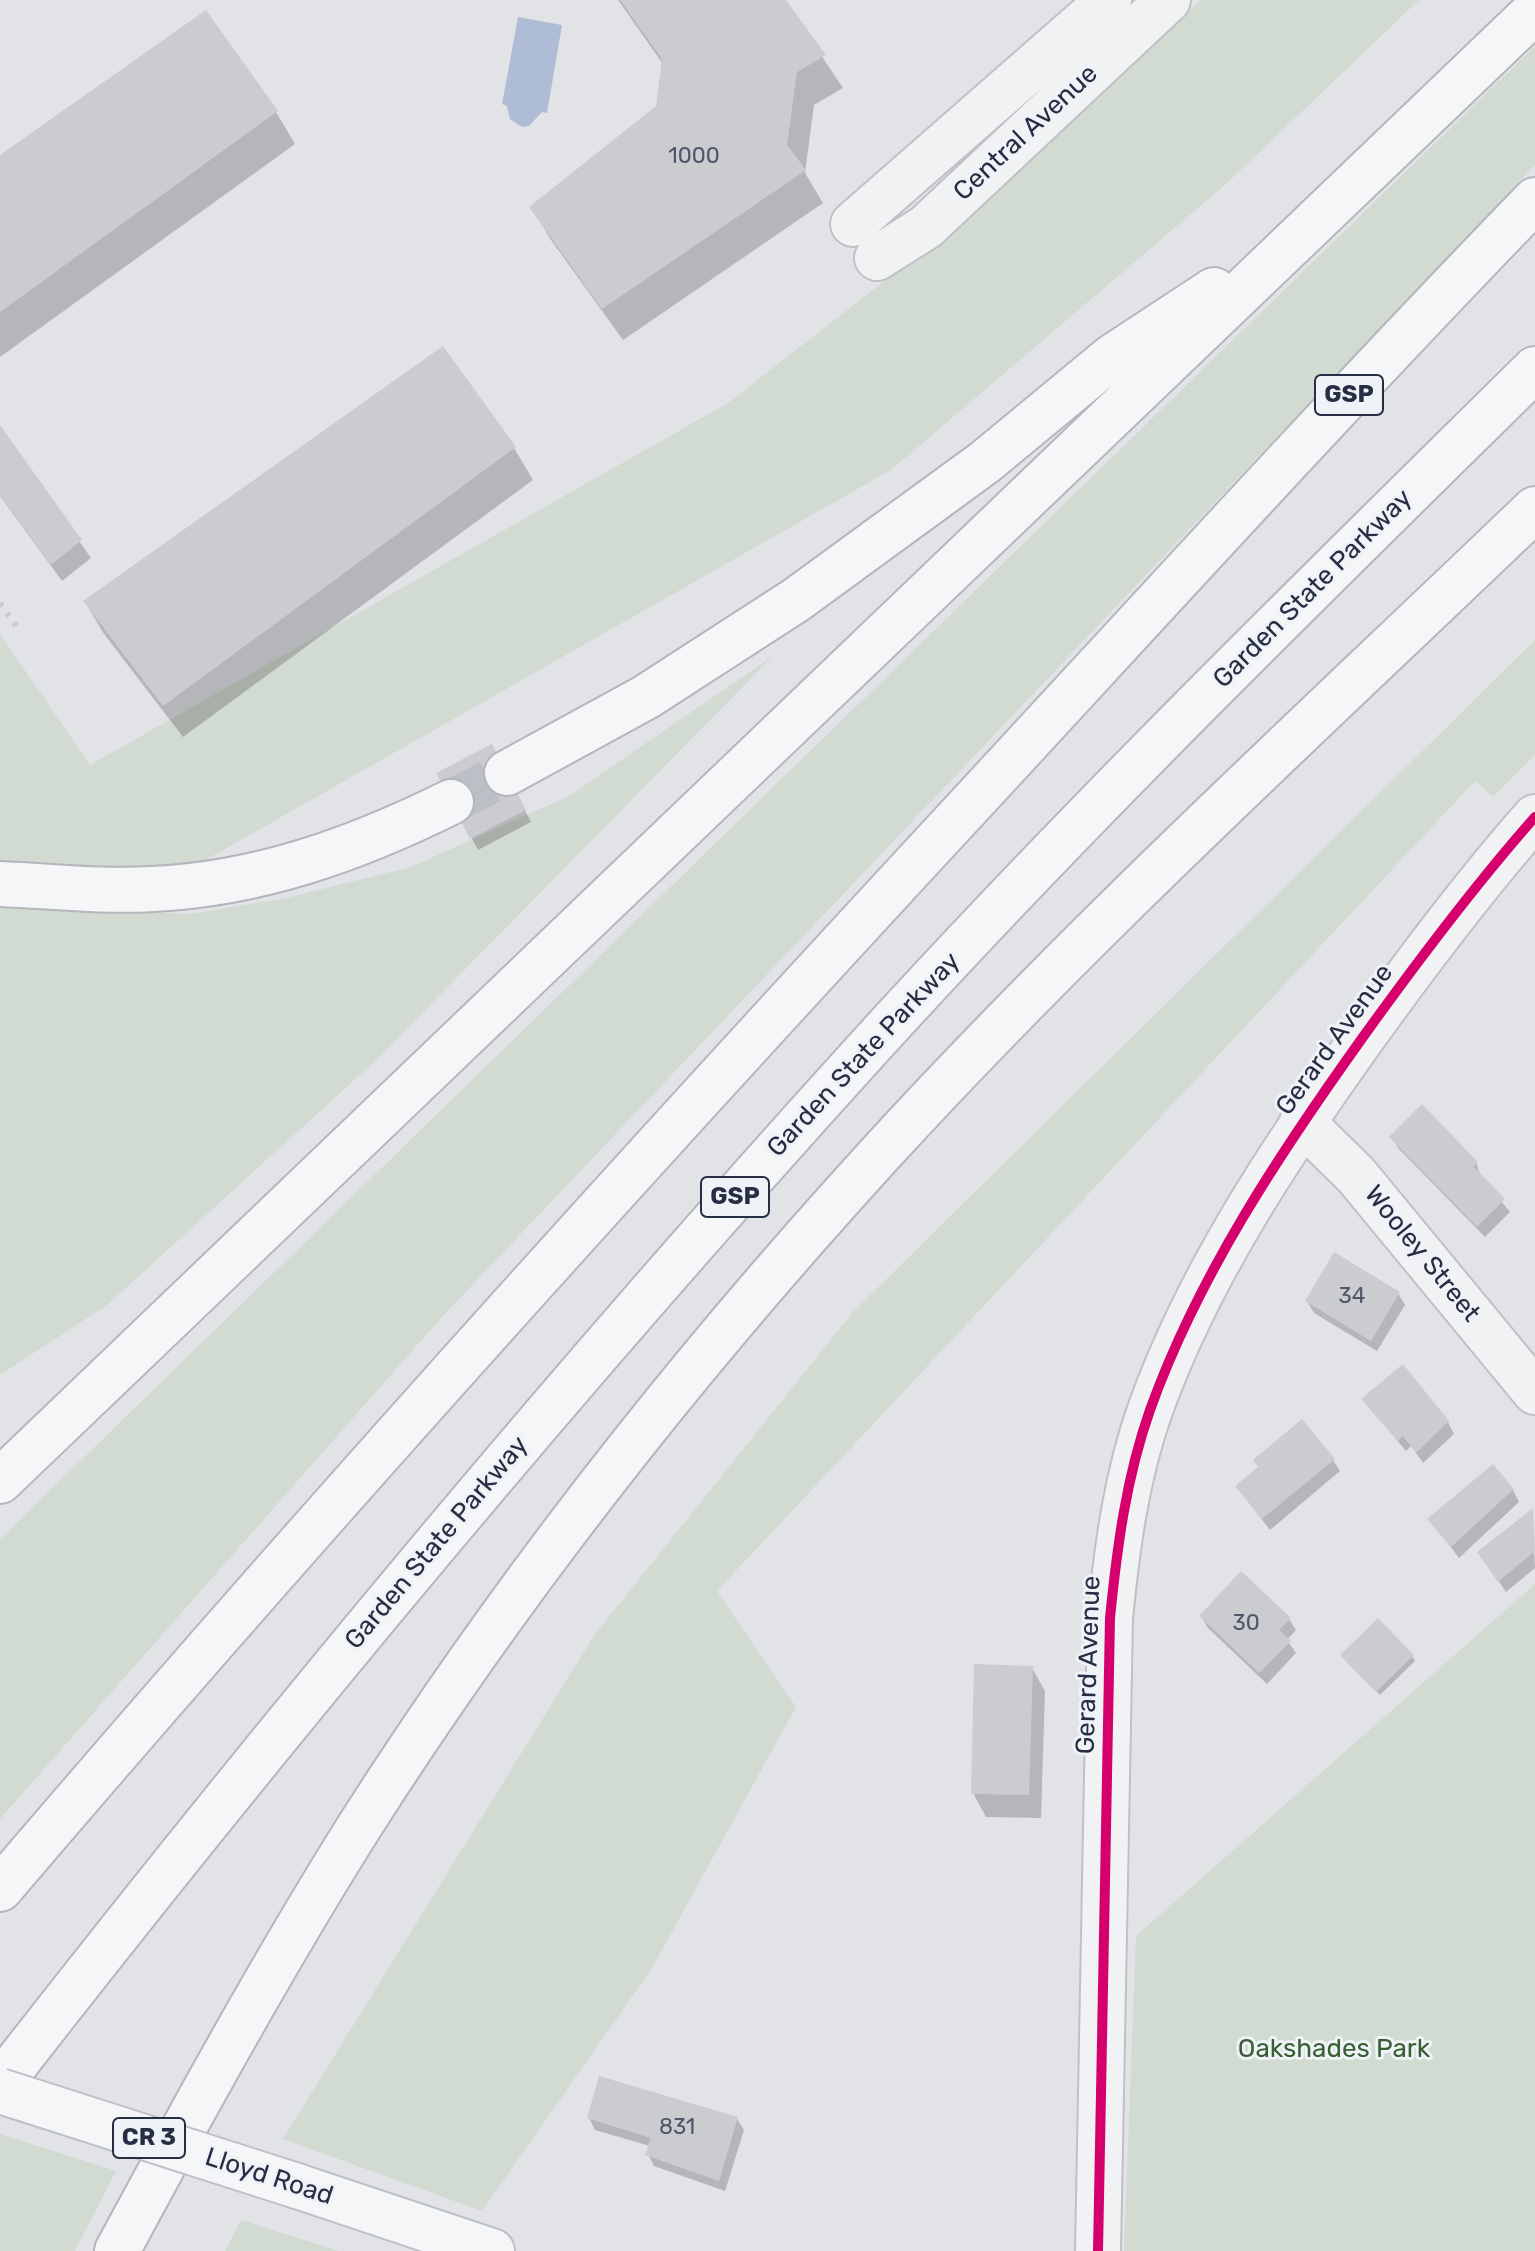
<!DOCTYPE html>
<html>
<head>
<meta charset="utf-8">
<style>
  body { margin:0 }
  canvas { display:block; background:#e2e3e7 }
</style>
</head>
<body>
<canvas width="1535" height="2251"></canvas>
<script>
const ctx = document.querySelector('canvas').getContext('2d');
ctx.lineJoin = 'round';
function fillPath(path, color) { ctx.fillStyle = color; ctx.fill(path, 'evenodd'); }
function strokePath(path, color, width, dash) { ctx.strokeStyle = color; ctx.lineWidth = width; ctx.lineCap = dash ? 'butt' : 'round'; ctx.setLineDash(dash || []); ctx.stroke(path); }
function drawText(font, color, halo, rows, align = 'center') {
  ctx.font = font + ' Rubik,sans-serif'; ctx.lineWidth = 6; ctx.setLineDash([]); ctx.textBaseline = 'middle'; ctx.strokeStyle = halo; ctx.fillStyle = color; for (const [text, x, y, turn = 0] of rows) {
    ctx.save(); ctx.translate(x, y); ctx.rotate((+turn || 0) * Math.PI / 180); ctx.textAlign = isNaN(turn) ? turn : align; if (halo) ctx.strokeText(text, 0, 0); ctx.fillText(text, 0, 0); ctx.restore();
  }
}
fillPath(new Path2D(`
  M 1201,0 L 1419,0 L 1226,184 L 891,470 L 174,878 L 0,875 L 0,634 L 90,765 L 728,403 L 941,237 Z
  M 1535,46 L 1535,165 L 441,1318 L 0,1819 L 0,1539 Z
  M 1535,640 L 1535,755 L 1493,797 L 1475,781 L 717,1591 L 796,1707 L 652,1968 L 482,2211 L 283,2139 L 595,1634 L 852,1313 Z
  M 773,656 L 372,1064 L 107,1305 L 0,1375 L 0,906 L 191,914 L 286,898 L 411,867 L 569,796 Z
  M 1535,1584 L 1535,2251 L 1124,2251 L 1136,1936 Z
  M 0,2134 L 116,2171 L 75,2251 L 0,2251 Z
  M 241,2220 L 339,2251 L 225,2251 Z`), '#d1dbd1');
fillPath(new Path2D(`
  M 518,17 L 562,25 L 547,113 L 542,112 L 529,126 L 522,127 L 510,119 L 507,106 L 502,104 Z`), '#aebcd5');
fillPath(new Path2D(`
  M 618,0 L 784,0 L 843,88 L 814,105 L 805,173 L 823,203 L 623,340 L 551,240 L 532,208 L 658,108 L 663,64 Z
  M 276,112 L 295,144 L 0,357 L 0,157 Z
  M 0,428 L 91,558 L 62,581 L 0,496 Z
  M 514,448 L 533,480 L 183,737 L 104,634 L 85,602 Z
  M 498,758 L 531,822 L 478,850 L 438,774 Z
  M 1392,1137 L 1476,1162 L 1481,1177 L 1510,1212 L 1485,1237 L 1398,1148 Z
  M 1398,1293 L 1405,1305 L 1377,1351 L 1314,1313 L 1307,1301 Z
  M 1363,1400 L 1448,1422 L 1454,1434 L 1423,1463 L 1411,1446 L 1406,1451 Z
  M 1333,1460 L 1340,1471 L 1270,1530 L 1237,1487 Z
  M 1513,1490 L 1519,1502 L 1459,1558 L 1430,1520 Z
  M 1532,1511 L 1535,1568 L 1506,1592 L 1487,1564 Z
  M 1201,1616 L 1289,1619 L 1296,1630 L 1287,1640 L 1296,1653 L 1267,1684 L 1208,1628 Z
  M 1412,1656 L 1415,1661 L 1380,1695 L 1346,1661 Z
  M 1032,1668 L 1045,1691 L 1041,1818 L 986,1817 L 973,1793 Z
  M 589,2118 L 737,2119 L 744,2130 L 725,2191 L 654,2166 L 648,2154 L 650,2146 L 595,2130 Z`), '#0003');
fillPath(new Path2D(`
  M 620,0 L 786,0 L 826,55 L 797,72 L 787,145 L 806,170 L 602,309 L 529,207 L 656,106 L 662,59 Z
  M 206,10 L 278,111 L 0,312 L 0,155 Z
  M 443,346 L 516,447 L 163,706 L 83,601 Z
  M 0,425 L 82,540 L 51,565 L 0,495 Z
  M 492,744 L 526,810 L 470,839 L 436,773 Z
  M 1422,1104 L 1477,1161 L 1474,1167 L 1505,1199 L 1477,1227 L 1389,1137 Z
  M 1334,1252 L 1400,1292 L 1371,1341 L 1305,1301 Z
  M 1403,1364 L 1449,1421 L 1416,1453 L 1403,1436 L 1398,1441 L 1361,1399 Z
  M 1302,1419 L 1335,1459 L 1262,1519 L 1235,1486 L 1258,1467 L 1253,1460 Z
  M 1493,1464 L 1514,1489 L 1451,1547 L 1427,1519 Z
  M 1533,1508 L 1535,1551 L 1498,1582 L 1477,1552 Z
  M 1241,1571 L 1291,1618 L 1279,1630 L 1291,1641 L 1259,1673 L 1199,1616 Z
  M 1378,1618 L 1414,1655 L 1376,1692 L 1340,1655 Z
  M 974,1664 L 1033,1666 L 1029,1795 L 971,1794 Z
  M 599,2076 L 738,2117 L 719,2181 L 645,2155 L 651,2138 L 587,2118 Z`), '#caccd0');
strokePath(new Path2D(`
  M 451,802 L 507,773`), '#bcbfc6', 44, [44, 22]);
const minor = new Path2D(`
  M 853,224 L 1109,0
  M 877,258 L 926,227 L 1168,0
  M 1302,1122 L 1356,1175 L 1535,1392
  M 1098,2251 L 1110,1618 C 1117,1548 1126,1478 1150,1410 C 1198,1276 1280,1153 1363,1037 C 1417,962 1473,887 1535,817`);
const major = new Path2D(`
  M 297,2186 L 492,2251`);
const highway = new Path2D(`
  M 507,773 L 646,697 L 796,600 L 985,462 L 1112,357 L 1214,290
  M 0,884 C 51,886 102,892 153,889 C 259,884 356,849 451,802
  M 0,1481 L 1535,11
  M 0,1889 C 318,1516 646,1154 979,795 C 1163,596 1346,395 1535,200
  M 0,2084 C 275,1731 561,1387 862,1055 C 1077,818 1307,594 1535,369
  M 117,2251 C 194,2108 273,1964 359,1827 C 511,1588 689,1363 880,1154 C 1087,928 1314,721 1535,509`);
strokePath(minor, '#c0c1c5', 48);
strokePath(major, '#bdc0c5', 48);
strokePath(highway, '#b4b6bc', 48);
strokePath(minor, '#f1f2f4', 44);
strokePath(major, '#f5f6f7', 44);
strokePath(highway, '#f5f6f7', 44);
strokePath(new Path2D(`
  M 0,603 L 17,627`), '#cacbcf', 6, [4, 8]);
const majorBridge = new Path2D(`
  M 0,2091 L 297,2186`);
strokePath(majorBridge, '#bdc0c5', 48, []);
strokePath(majorBridge, '#f5f6f7', 44);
strokePath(new Path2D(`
  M 1098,2251 L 1110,1618 C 1117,1548 1126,1478 1150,1410 C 1198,1276 1280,1153 1363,1037 C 1417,962 1473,887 1535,817`), '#d6006c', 10);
drawText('22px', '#505667', null, [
  ["1000",694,157],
  ["34",1352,1297],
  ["30",1246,1624],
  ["831",677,2128]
]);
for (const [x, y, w] of [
  [1349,395,68],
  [735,1197,68],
  [149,2138,72]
]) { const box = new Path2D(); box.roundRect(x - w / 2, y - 20, w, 40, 6); ctx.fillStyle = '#eff2f7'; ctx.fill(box); strokePath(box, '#262e43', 2); }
drawText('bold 24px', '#262e43', null, [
  ["GSP",1349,395],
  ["GSP",735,1197],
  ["CR 3",149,2138]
]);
drawText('26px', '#262e43', '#eff2f7', [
  ["Central Avenue",1026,133,-43],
  ["Garden State Parkway",1313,589,-45],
  ["Gerard Avenue",1335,1040,-54],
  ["Garden State Parkway",864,1055,-47],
  ["Wooley Street",1422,1254,51],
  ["Garden State Parkway",437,1543,-50],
  ["Gerard Avenue",1089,1665,-88],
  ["Lloyd Road",269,2177,18]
]);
drawText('26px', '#366032', '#eff2f7', [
  ["Oakshades Park",1334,2049]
]);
</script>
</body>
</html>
